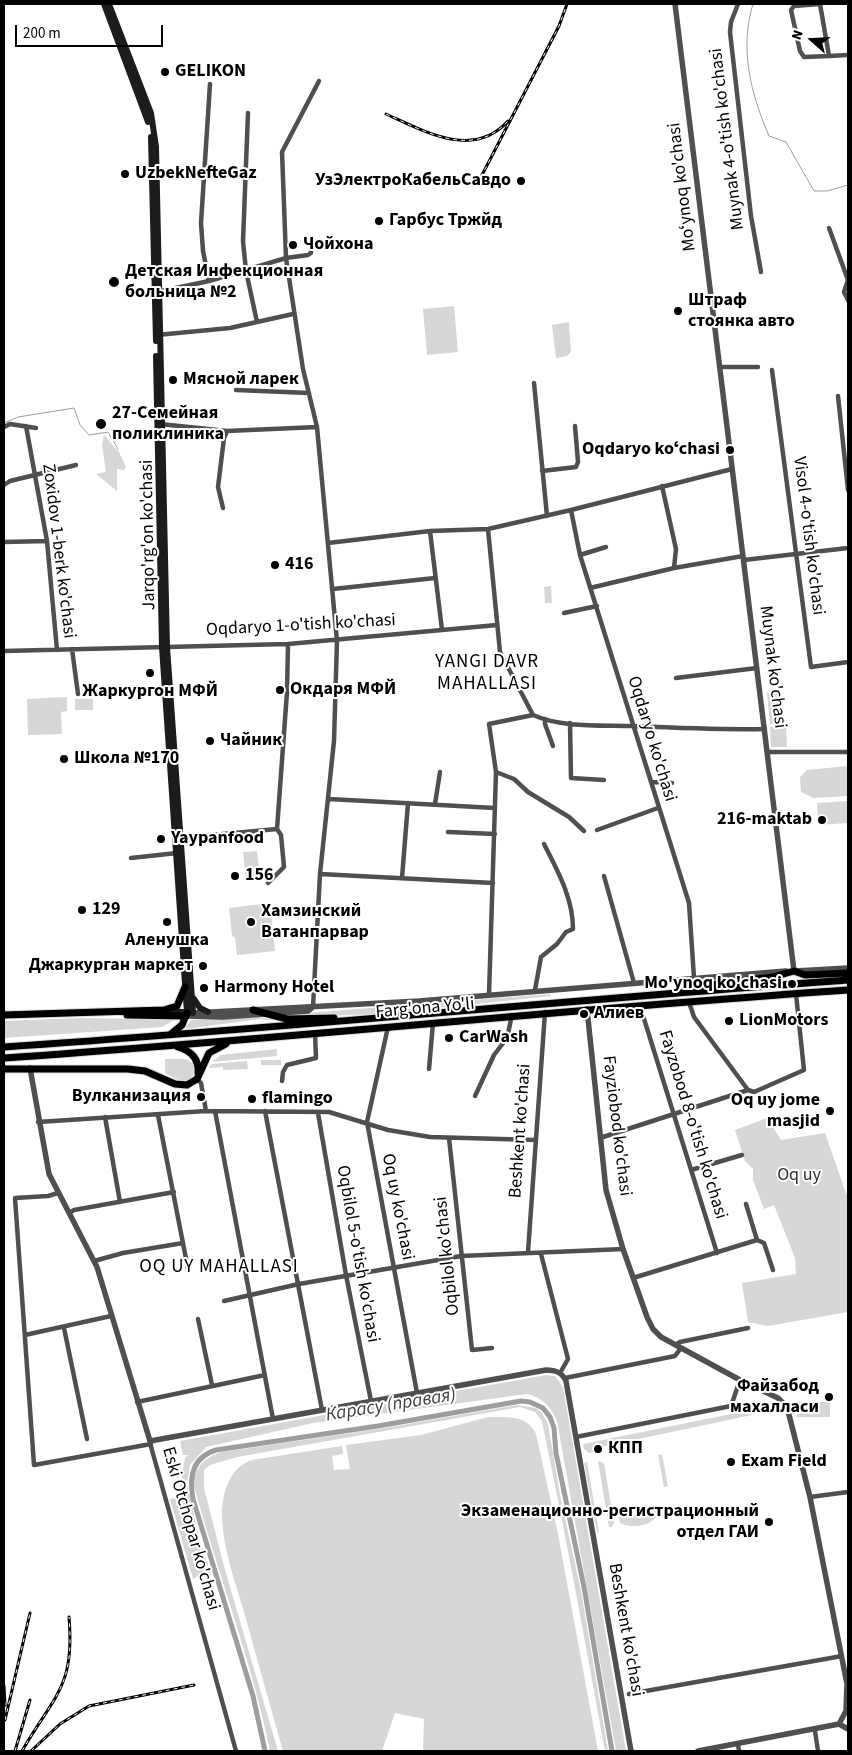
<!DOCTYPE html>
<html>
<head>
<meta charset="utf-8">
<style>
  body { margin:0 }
  #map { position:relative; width:852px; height:1755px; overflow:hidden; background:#fff; font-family:"Source Sans 3",sans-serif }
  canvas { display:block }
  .frame { position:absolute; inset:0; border:5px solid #000; pointer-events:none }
  .north { position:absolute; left:787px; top:15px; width:50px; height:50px; -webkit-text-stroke:4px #fff; paint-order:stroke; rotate:289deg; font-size:14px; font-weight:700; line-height:20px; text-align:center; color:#000 }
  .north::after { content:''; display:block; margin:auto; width:18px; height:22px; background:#000; clip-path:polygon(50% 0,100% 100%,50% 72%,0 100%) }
  .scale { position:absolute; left:15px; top:25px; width:148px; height:22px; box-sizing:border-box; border:2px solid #000; border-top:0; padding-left:6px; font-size:15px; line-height:18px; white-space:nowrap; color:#000; -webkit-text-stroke:4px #fff; paint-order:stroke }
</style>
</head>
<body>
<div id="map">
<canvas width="852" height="1755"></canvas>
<div class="frame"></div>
<div class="north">N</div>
<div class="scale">200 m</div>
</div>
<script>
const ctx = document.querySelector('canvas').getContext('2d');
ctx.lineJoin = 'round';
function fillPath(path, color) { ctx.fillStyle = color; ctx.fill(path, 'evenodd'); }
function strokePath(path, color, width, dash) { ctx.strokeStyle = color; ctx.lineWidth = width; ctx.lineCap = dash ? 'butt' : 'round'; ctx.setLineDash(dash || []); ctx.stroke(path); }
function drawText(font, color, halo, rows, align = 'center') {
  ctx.font = font + ' "Source Sans 3",sans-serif'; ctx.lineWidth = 4; ctx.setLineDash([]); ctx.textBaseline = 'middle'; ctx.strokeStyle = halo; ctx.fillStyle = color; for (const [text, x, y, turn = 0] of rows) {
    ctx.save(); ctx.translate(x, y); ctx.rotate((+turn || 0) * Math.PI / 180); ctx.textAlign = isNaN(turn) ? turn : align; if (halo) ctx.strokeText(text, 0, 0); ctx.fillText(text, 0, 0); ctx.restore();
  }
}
fillPath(new Path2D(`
  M 454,306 L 458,352 L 427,355 L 423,309 Z
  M 569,322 L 571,352 L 567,356 L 556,358 L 552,325 Z
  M 104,435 L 119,452 L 126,467 L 124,470 L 117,469 L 117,491 L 96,474 L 106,472 L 102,445 Z
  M 551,586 L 552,603 L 545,603 L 544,587 Z
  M 781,691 L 784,722 L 770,724 L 767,693 Z
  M 67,697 L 67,711 L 61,712 L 62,734 L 28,735 L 27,699 Z
  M 75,699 L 93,699 L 93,710 L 75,710 Z
  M 770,727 L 786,727 L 787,747 L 771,747 Z
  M 848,766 L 848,796 L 814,798 L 801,792 L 800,777 L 807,770 Z
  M 848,801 L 848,823 L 818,825 L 817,803 Z
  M 257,851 L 260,878 L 246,880 L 243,852 Z
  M 270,903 L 275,951 L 237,955 L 235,937 L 232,936 L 229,908 Z
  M 550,994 L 551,996 L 382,1014 L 291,1017 L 280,1015 Z
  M 258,1017 L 292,1022 L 261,1019 L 185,1029 L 191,1020 Z
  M 78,1018 L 162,1019 L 176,1019 L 162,1027 L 4,1038 L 4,1021 Z
  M 277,1049 L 277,1056 L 212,1062 L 221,1055 Z
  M 165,1059 L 186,1059 L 194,1064 L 193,1076 L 187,1081 L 180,1081 L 165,1073 Z
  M 261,1060 L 281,1060 L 281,1065 L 261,1065 Z
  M 247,1061 L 248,1069 L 223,1070 L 223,1067 L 209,1068 L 211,1064 Z
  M 767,1118 L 781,1140 L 825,1133 L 848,1199 L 848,1312 L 768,1326 L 748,1322 L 742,1283 L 796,1274 L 795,1258 L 774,1205 L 764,1209 L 753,1180 L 753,1169 L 745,1161 L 735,1130 Z
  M 546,1375 L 555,1376 L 563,1387 L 626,1751 L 616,1751 L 557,1421 C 551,1407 542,1397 527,1394 L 313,1423 L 206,1447 L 190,1465 L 187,1482 L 198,1535 L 211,1575 L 208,1576 L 207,1571 L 193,1579 L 170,1499 L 182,1496 L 180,1488 L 185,1458 L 188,1455 L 183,1455 L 180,1441 Z
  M 797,1402 L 830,1402 L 830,1417 L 797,1417 Z
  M 517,1405 L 536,1408 L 542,1413 L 548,1424 L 560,1495 L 581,1591 L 608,1751 L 605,1751 C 585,1641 565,1531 542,1421 L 535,1412 L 520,1407 L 237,1457 L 210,1465 L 204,1470 L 204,1488 L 225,1570 L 278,1751 L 270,1751 C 252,1661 218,1575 194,1486 C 193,1467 206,1457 222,1452 L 385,1428 Z
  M 751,1410 L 752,1415 L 596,1448 L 597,1451 L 589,1453 L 584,1449 L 583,1444 Z
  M 488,1417 C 507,1417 528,1415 536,1434 L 558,1534 L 598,1751 L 423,1751 L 424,1719 L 395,1713 L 382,1751 L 283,1751 C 270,1705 257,1659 244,1612 C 235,1582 224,1551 222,1520 C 221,1497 228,1467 252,1460 L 342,1446 L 343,1454 L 332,1456 L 334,1470 L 350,1469 L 346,1445 L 421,1435 Z
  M 662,1454 L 668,1486 L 664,1487 L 658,1455 Z
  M 598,1461 L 604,1463 L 614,1523 L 612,1527 L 609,1527 Z
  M 587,1462 L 599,1532 L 597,1532 L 584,1463 Z
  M 661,1508 L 661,1513 C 650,1525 636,1530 620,1523 L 619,1516 Z`), '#d6d6d6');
strokePath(new Path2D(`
  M 753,4 C 739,49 751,94 769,136 L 786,142 L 814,191 L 827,191 L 848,185
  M 4,423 L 18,417 L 74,408 L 80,425 L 89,435 L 108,432 L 118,449`), '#9d9d9d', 1);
strokePath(new Path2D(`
  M 265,1751 L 253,1696 L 193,1499 C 189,1478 192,1457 216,1450 L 378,1426 L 521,1401 L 530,1402 L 543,1408 L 550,1417 L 554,1428 L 556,1453 L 584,1587 L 612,1751`), '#9d9d9d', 5);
const primary = new Path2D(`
  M 701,986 L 773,977 L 794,971 L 805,975 L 848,973
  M 253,1010 L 287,1019 L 334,1018
  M 4,1015 L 164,1010 L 177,1006 L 185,987
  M 127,1015 L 186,1016
  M 171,1034 L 182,1025 L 187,1013
  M 4,1047 C 286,1028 567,1000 848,980
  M 178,1047 C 192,1051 199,1059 198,1073
  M 4,1058 C 286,1039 566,1009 848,990
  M 4,1069 L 128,1069 L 145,1071 L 175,1084 L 187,1085 L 197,1079 L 209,1053 L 226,1044`);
strokePath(primary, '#dbdbdb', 9);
strokePath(new Path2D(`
  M 738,4 L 731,22 L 730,32 L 751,216 L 761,272
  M 820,4 L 794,6 L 791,10 L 800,51 L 804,57 L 829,56
  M 820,4 L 829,56 L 848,55
  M 248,113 L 243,241 L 246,271 L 257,322
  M 829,228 L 848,280 L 844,292 L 848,300
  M 209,281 L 203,251 L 201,223 L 210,84
  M 157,292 L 209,281 L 286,258 L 308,255 L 311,253 L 311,240
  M 157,335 L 230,328 L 293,314
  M 719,367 L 758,367
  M 772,370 L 811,667 L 848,662
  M 534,383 L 547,516
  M 236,390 L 309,393
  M 838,396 L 848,490
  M 160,424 L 227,431 L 317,427
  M 26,426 L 47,541 L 57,650
  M 4,427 L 10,424 L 36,428
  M 542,471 L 576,467 L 578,462 L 575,426
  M 4,485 L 10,481 L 76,465
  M 662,486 L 676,549 L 674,568
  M 223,508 L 218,487 L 224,438 L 227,431
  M 571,510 L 580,555 L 689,903 L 694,978
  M 488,529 L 500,652 L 533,715 C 562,728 600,725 631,726 C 676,728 720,730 765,729
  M 430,531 L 442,630
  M 4,542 L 47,541
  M 328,543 L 430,531 L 488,529 L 571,510 L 732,469
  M 580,555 L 606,547
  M 744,560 L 848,548
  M 590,588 L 674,568 L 743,556
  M 333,589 L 435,578
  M 564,613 L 597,606
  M 72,649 L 78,694
  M 4,651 L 288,644 L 497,625
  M 676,678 L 757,668
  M 545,719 L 545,724 L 553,746
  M 570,723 L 571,778 L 604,780
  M 767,752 L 848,752
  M 496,772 L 514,779 L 528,792 L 569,817 L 584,831
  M 651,782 L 672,783
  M 329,799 L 495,808
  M 435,804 L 440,772
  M 597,830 L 658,808
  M 448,832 L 495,834
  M 180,838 L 277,829
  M 131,858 L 177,853
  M 320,874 L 493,883
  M 604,876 L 634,983
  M 402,878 L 408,803
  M 268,883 L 284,867 L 281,835 L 277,829 L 287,692 L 288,644
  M 535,990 L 541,957 L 557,944 L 566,932 L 573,929 C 573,898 558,872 544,844
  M 489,995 L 496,772 L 489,724 L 533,715
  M 689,1002 L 694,1017 L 748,1090
  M 640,1006 L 717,1253
  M 313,1007 L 320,874 L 334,741 L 337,641 L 317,427 L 303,369 L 286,258 L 282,152 L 319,81
  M 388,1027 L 367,1122 L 417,1393
  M 429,1069 L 433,1023
  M 197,1079 L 201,1083 L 206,1111
  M 282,1081 L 283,1072 L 287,1065 L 316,1058 L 315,1033
  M 475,1096 L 494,1055 L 507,1038 L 512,1015
  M 215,1111 L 273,1419
  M 265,1111 L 322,1410
  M 318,1113 L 346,1275 L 371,1401
  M 158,1115 L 188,1269
  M 105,1117 L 120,1202
  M 38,1122 L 206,1111 L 329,1112 L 388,1130 L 430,1137 L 536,1140
  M 449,1138 L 472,1350 L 492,1348
  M 600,1138 L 748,1090 L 754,1092 L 804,1070 L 796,994
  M 691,1170 L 742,1155
  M 58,1193 L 48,1196 L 15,1198 L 34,1465 L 151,1444
  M 69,1213 L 74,1210 L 174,1192
  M 757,1240 L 764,1243 L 773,1270
  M 528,1252 L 545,1012
  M 541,1254 L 568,1359 L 560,1373
  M 94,1261 L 123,1253 L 183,1243
  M 633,1278 L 757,1240 L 746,1204
  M 224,1301 L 299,1284 L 461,1256 L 623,1249
  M 198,1319 L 212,1385
  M 64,1328 L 87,1439
  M 25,1335 L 111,1316
  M 675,1345 L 680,1342 L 748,1328
  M 565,1378 L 675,1356 L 681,1348
  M 137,1402 L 265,1375
  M 576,1437 L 731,1406 L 740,1380
  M 150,1443 L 236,1751
  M 810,1497 L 848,1492
  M 629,1694 L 842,1656
  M 815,1731 L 818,1751
  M 738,1744 L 739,1751`), '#4f4f4f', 4.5);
strokePath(new Path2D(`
  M 675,4 L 794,971
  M 795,971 L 848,968
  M 587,1009 L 606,1190 L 623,1249 L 647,1317 L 653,1329 L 661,1337 L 740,1380 L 778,1398 L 787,1407 L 810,1497 L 847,1684 L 846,1711 L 839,1724
  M 193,1013 L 419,1001 L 786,971
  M 186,1016 L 223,1017 L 308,1011 L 313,1007
  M 30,1068 L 49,1174 L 97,1267 L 150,1441 L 546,1370 C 555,1370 562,1372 566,1381 L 631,1751
  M 839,1724 L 848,1729
  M 698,1751 L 839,1724`), '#4f4f4f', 5.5);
strokePath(new Path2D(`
  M 104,4 L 148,122
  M 109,4 L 151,113 L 156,147 L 167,647 L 193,1013
  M 151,137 L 156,341
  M 156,356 L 162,647 L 187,1013
  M 194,999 L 200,1008 L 208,1012
  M 165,1010 L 190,1013`), '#1c1c1c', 6);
strokePath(primary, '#000', 7);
const rail = new Path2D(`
  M 386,114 C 424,131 473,160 508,121
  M 481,177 L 559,26 L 567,4
  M 4,1686 L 5,1705
  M 5,1720 L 30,1613
  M 15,1751 L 30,1700
  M 22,1751 C 54,1695 75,1688 69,1617
  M 31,1751 L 60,1724 L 89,1706 L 194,1685`);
strokePath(rail, '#000', 3);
strokePath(rail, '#fff', 1, [4]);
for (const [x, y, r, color] of [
  [165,72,5,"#000"],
  [125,174,5,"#000"],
  [521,181,5,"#000"],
  [379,221,5,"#000"],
  [293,245,5,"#000"],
  [114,282,6,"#000"],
  [678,311,5,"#000"],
  [173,380,5,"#000"],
  [101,424,6,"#000"],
  [730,450,5,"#000"],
  [275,565,5,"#000"],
  [150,673,5,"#000"],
  [280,690,5,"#000"],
  [210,741,5,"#000"],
  [64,759,5,"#000"],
  [822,820,5,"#000"],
  [161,839,5,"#000"],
  [235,876,5,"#000"],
  [82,910,5,"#000"],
  [167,922,5,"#000"],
  [251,922,5,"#000"],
  [203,966,5,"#000"],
  [792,984,5,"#000"],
  [204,988,5,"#000"],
  [584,1014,5,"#000"],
  [729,1021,5,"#000"],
  [449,1038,5,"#000"],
  [201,1097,5,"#000"],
  [252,1099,5,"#000"],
  [830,1111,5,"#000"],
  [829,1397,5,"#000"],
  [598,1449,5,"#000"],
  [731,1462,5,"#000"],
  [769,1522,5,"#000"]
]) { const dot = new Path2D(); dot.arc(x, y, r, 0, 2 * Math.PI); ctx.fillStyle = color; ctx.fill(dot); strokePath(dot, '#fff', 2); }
drawText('bold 18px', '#000', '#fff', [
  ["GELIKON",175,72],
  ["UzbekNefteGaz",135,174],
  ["УзЭлектроКабельСавдо",511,181,"right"],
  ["Гарбус Тржйд",389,221],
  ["Чойхона",303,245],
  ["Детская Инфекционная",125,272],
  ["больница №2",125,293],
  ["Штраф",688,301],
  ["стоянка авто",688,322],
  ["Мясной ларек",183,380],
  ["27-Семейная",112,414],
  ["поликлиника",112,435],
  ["Oqdaryo koʻchasi",720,450,"right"],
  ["416",285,565],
  ["Окдаря МФЙ",290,690],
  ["Жаркургон МФЙ",150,692,"center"],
  ["Чайник",220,741],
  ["Школа №170",74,759],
  ["216-maktab",812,820,"right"],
  ["Yaypanfood",171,839],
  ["156",245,876],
  ["129",92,910],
  ["Хамзинский",261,912],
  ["Ватанпарвар",261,933],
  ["Аленушка",167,941,"center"],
  ["Джаркурган маркет",193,966,"right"],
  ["Mo'ynoq ko'chasi",782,984,"right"],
  ["Harmony Hotel",214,988],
  ["Алиев",594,1014],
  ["LionMotors",739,1021],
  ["CarWash",459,1038],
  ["Вулканизация",191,1097,"right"],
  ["flamingo",262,1099],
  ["Oq uy jome",820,1101,"right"],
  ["masjid",820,1122,"right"],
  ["Файзабод",819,1387,"right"],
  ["махалласи",819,1408,"right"],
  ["КПП",608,1449],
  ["Exam Field",741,1462],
  ["Экзаменационно-регистрационный",759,1512,"right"],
  ["отдел ГАИ",759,1533,"right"]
], 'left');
drawText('18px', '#000', '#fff', [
  ["Muynak 4-o'tish ko'chasi",728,139,-97],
  ["Moʻynoq ko'chasi",683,187,-97],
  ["Jarqo'rg'on ko'chasi",149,535,-91],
  ["Visol 4-o'tish ko'chasi",808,536,83],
  ["Zoxidov 1-berk ko'chasi",58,551,83],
  ["Oqdaryo 1-o'tish ko'chasi",301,626,-3],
  ["Muynak ko'chasi",772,667,83],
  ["Oqdaryo ko'chasi",651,739,73],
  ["Farg'ona Yo'li",425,1009,-5],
  ["Fayzobod 8-o'tish ko'chasi",692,1125,73],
  ["Fayziobod ko'chasi",616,1126,83],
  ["Beshkent ko'chasi",521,1131,-86],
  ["Oq uy ko'chasi",397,1207,79],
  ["Oqbilol 5-o'tish ko'chasi",357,1254,80],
  ["Oqbilol ko'chasi",448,1256,-96],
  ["Eski Otchopar ko'chasi",190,1529,74],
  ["Beshkent ko'chasi",625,1630,80]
]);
drawText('18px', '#2d2d2d', '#fff', [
  ["Oq uy",799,1176]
]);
ctx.letterSpacing = '1px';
drawText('19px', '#000', '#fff', [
  ["YANGI DAVR",487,663],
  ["MAHALLASI",487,685],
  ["OQ UY MAHALLASI",219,1268]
]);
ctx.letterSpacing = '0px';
drawText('italic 19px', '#3e3e3e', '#fff', [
  ["Карасу (правая)",391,1406,-9]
]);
</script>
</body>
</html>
